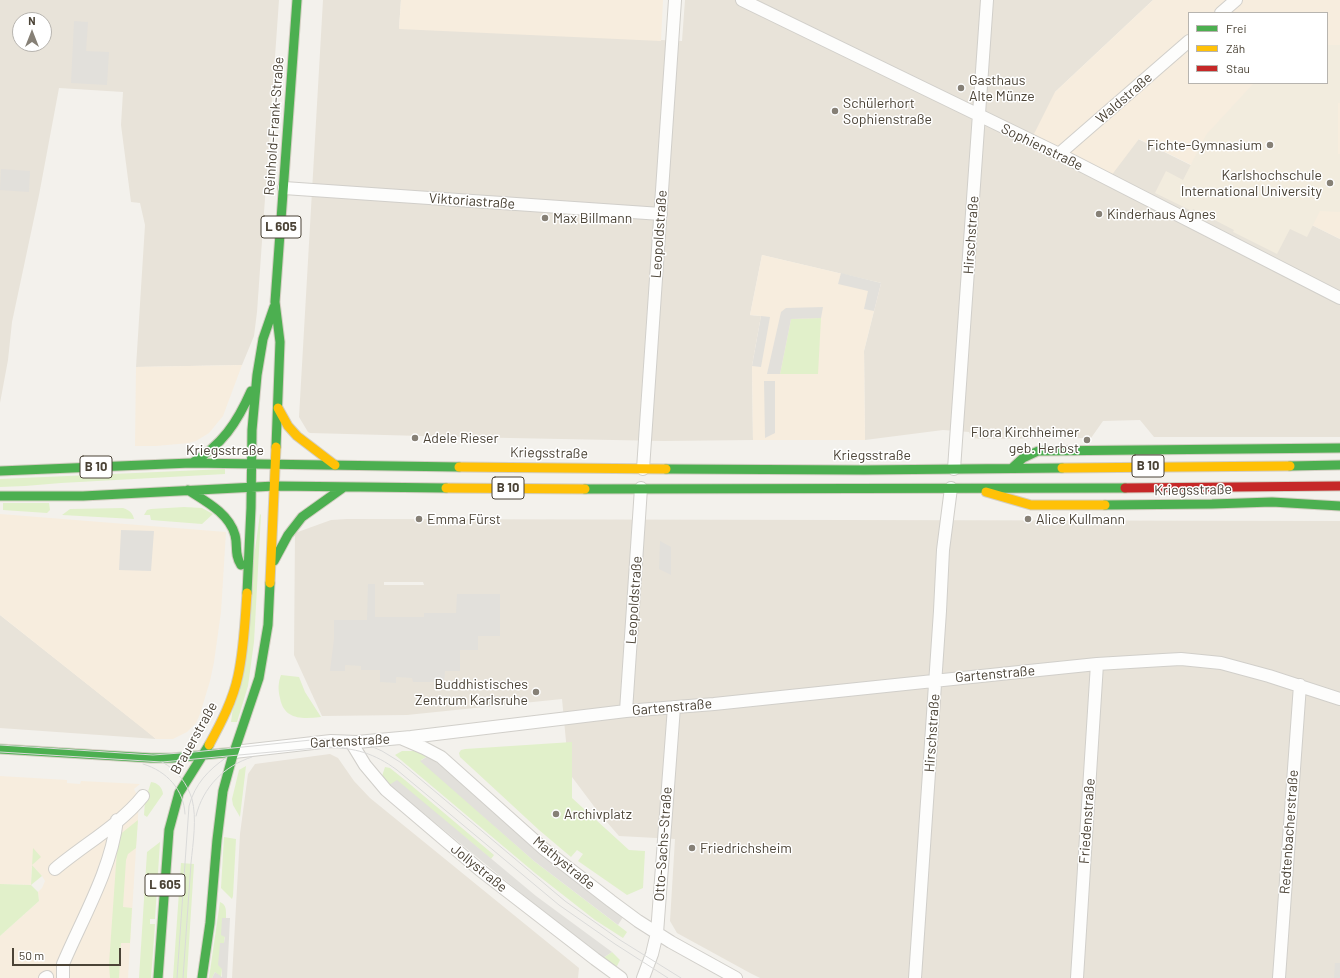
<!DOCTYPE html>
<html>
<head>
<meta charset="utf-8">
<style>
  body { margin:0 }
  #map { position:relative; width:1340px; height:978px; overflow:hidden; background:#f3f1ec; font-family:Barlow,sans-serif }
  canvas { display:block }
  .legend { position:absolute; left:1188px; top:12px; width:140px; height:72px; box-sizing:border-box; background:#fff; border:1px solid #b7b4af; margin:0; padding:5px 7px; list-style:none; font-size:12px; color:#4b4336 }
  .legend li { display:flex; align-items:center; gap:8px; height:20px }
  .legend b { width:20px; border:1px solid #b7b4af }
  .north { position:absolute; left:12px; top:12px; width:40px; height:40px; box-sizing:border-box; background:#fff; border:1px solid #b7b4af; border-radius:50%; rotate:0deg; font-size:11px; font-weight:700; line-height:16px; text-align:center; color:#4b4336 }
  .north::after { content:''; display:block; margin:auto; width:14px; height:18px; background:#868076; clip-path:polygon(50% 0,100% 100%,50% 72%,0 100%) }
  .scale { position:absolute; left:12px; top:948px; width:109px; height:18px; box-sizing:border-box; border:2px solid #4b4336; border-top:0; padding-left:5px; font-size:12px; line-height:14px; white-space:nowrap; color:#4b4336; -webkit-text-stroke:3px #fff; paint-order:stroke }
</style>
</head>
<body>
<div id="map">
<canvas width="1340" height="978"></canvas>
<ul class="legend">
<li><b style="height:5px;background:#4caf50"></b>Frei</li>
<li><b style="height:5px;background:#ffc107"></b>Zäh</li>
<li><b style="height:5px;background:#c62828"></b>Stau</li>
</ul>
<div class="north">N</div>
<div class="scale">50 m</div>
</div>
<script>
const ctx = document.querySelector('canvas').getContext('2d');
ctx.lineJoin = 'round';
function fillPath(path, color) { ctx.fillStyle = color; ctx.fill(path, 'evenodd'); }
function strokePath(path, color, width, dash) { ctx.strokeStyle = color; ctx.lineWidth = width; ctx.lineCap = dash ? 'butt' : 'round'; ctx.setLineDash(dash || []); ctx.stroke(path); }
function drawText(font, color, halo, rows, align = 'center') {
  ctx.font = font + ' Barlow,sans-serif'; ctx.lineWidth = 3; ctx.setLineDash([]); ctx.textBaseline = 'middle'; ctx.strokeStyle = halo; ctx.fillStyle = color; for (const [text, x, y, turn = 0] of rows) {
    ctx.save(); ctx.translate(x, y); ctx.rotate((+turn || 0) * Math.PI / 180); ctx.textAlign = isNaN(turn) ? turn : align; if (halo) ctx.strokeText(text, 0, 0); ctx.fillText(text, 0, 0); ctx.restore();
  }
}
fillPath(new Path2D(`
  M 0,0 L 279,0 L 257,312 L 254,336 L 242,365 L 136,367 L 145,225 L 140,203 L 131,202 L 121,125 L 123,92 L 59,88 L 39,195 L 12,322 L 8,360 L 0,403 ZM 20,20 L 44,20 L 44,44 L 20,44 Z
  M 323,0 L 401,0 L 399,28 L 682,41 L 685,0 L 1153,0 L 1055,92 L 1138,139 L 1340,239 L 1340,437 L 1154,437 L 1140,420 L 1103,421 L 1091,438 L 981,439 L 972,438 L 969,432 L 943,430 L 865,440 L 864,351 L 881,283 L 762,255 L 750,315 L 761,316 L 752,366 L 753,440 L 664,441 L 459,437 L 310,433 L 308,432 L 299,417 Z
  M 347,519 L 1340,521 L 1340,978 L 760,978 L 750,973 L 677,933 L 670,921 L 675,839 L 619,836 L 599,813 L 569,773 L 562,699 L 407,715 L 322,716 L 294,655 L 295,533 L 331,520 ZM 384,582 L 423,582 L 424,585 L 384,585 Z
  M 0,615 L 147,731 L 156,739 L 0,728 Z
  M 330,754 L 338,758 L 354,781 L 370,798 L 579,968 L 578,978 L 232,978 L 240,834 L 248,774 L 255,764 Z`), '#e8e3d9');
fillPath(new Path2D(`
  M 401,0 L 663,0 L 661,41 L 399,29 Z
  M 1153,0 L 1340,0 L 1340,239 L 1139,139 L 1111,176 L 1032,138 L 1055,92 ZM 1189,13 L 1327,13 L 1327,83 L 1189,83 Z
  M 762,255 L 881,283 L 864,351 L 865,440 L 753,440 L 752,366 L 761,316 L 750,315 Z
  M 242,365 L 223,416 L 209,433 L 196,441 L 189,443 L 156,446 L 135,446 L 136,367 Z
  M 0,514 L 226,532 L 221,612 L 214,662 L 210,681 L 200,714 L 196,723 L 187,732 L 173,739 L 156,739 L 0,615 Z
  M 0,776 L 67,780 L 67,783 L 80,784 L 81,781 L 140,784 L 134,789 L 139,800 L 128,978 L 0,978 L 0,936 L 39,901 L 38,892 L 42,888 L 45,881 L 42,876 L 32,865 L 31,885 L 0,884 Z`), '#f7edde');
fillPath(new Path2D(`
  M 1327,45 L 1340,45 L 1340,103 L 1338,103 L 1338,154 L 1340,154 L 1340,212 L 1320,211 L 1307,237 L 1290,229 L 1277,254 L 1233,232 L 1234,230 L 1193,209 L 1192,211 L 1155,193 L 1166,171 L 1183,180 L 1206,135 L 1254,83 L 1327,83 Z`), '#f2ecde');
fillPath(new Path2D(`
  M 821,318 L 818,374 L 780,374 L 791,319 Z
  M 225,469 L 225,474 L 61,483 L 25,486 L 0,487 L 0,479 Z
  M 3,503 L 49,503 L 50,510 L 47,513 L 3,510 Z
  M 184,507 L 202,508 L 213,514 L 202,524 L 151,520 L 150,515 L 144,515 L 147,510 L 151,509 Z
  M 123,508 C 129,510 133,513 134,519 L 62,515 L 70,509 Z
  M 260,514 L 261,515 L 254,642 L 248,686 L 237,722 L 231,722 Z
  M 281,675 L 299,677 L 305,692 L 321,717 C 302,719 284,720 280,698 C 278,690 278,683 281,675 Z
  M 572,742 L 572,798 L 629,850 L 645,851 L 643,888 L 627,895 L 578,861 L 583,854 L 577,850 L 571,857 L 539,830 L 460,757 L 459,753 L 461,750 L 465,749 Z
  M 402,751 L 414,751 L 428,756 L 421,760 L 534,861 L 627,932 L 623,938 L 595,920 L 535,873 L 395,755 Z
  M 246,766 L 240,817 L 233,805 L 232,799 L 239,770 Z
  M 385,767 L 390,768 L 405,780 L 494,855 L 491,859 L 467,839 L 389,785 L 382,776 Z
  M 151,782 C 158,783 162,787 163,794 L 147,817 L 144,815 L 145,801 Z
  M 138,820 L 136,848 L 128,854 L 126,860 L 123,907 L 132,908 L 130,943 L 121,943 L 119,978 L 110,978 L 109,964 L 118,836 Z
  M 224,837 L 236,839 L 233,896 L 232,899 L 221,888 Z
  M 160,842 L 155,919 L 150,919 L 150,924 L 155,924 L 151,978 L 139,978 L 147,852 Z
  M 33,848 L 41,857 L 32,865 L 42,876 L 31,885 L 38,892 L 39,901 L 0,936 L 0,884 L 31,885 Z
  M 181,863 L 194,864 L 187,975 L 187,978 L 173,978 Z
  M 220,902 C 227,905 226,911 226,918 L 222,918 L 225,936 L 224,943 L 220,943 L 222,969 L 221,978 L 215,972 L 212,978 L 209,978 Z
  M 612,952 L 620,960 L 616,968 L 603,958 Z`), '#e1f0ca');
fillPath(new Path2D(`
  M 74,21 L 88,22 L 86,51 L 109,52 L 107,85 L 71,83 Z
  M 1,169 L 30,171 L 29,192 L 0,190 Z
  M 841,273 L 881,283 L 874,311 L 864,309 L 868,291 L 838,284 Z
  M 823,307 L 821,318 L 791,319 L 780,374 L 767,374 L 781,312 L 786,308 Z
  M 761,316 L 770,317 L 761,367 L 752,366 Z
  M 764,381 L 775,381 L 775,433 L 765,438 Z
  M 121,530 L 154,531 L 151,571 L 119,570 Z
  M 660,541 L 671,547 L 671,575 L 659,569 Z
  M 368,584 L 375,584 L 375,617 L 424,617 L 424,613 L 456,613 L 457,594 L 500,594 L 500,636 L 478,636 L 478,650 L 460,650 L 460,671 L 445,671 L 444,684 L 435,682 L 413,682 L 412,678 L 396,677 L 396,683 L 380,682 L 380,670 L 361,670 L 361,666 L 345,665 L 345,671 L 330,671 L 334,639 L 334,620 L 367,620 Z
  M 428,756 L 458,778 L 623,917 L 618,925 L 534,861 L 420,761 Z
  M 397,780 L 536,896 L 612,952 L 603,958 L 544,912 L 389,785 Z
  M 222,918 L 230,918 L 227,978 L 212,978 L 215,972 L 222,977 L 222,969 L 218,965 L 220,943 L 224,943 L 225,937 L 221,935 Z
  M 1335,963 L 1340,963 L 1340,978 L 1334,978 Z`), '#e2e0db');
const street = new Path2D(`
  M 742,0 L 1059,154 L 1340,298
  M 1221,13 L 1236,0
  M 1059,154 L 1189,41
  M 284,188 L 661,214
  M 643,469 L 675,0
  M 954,469 L 987,0
  M 626,711 L 641,488
  M 403,739 L 424,748 L 441,757 L 544,849 L 611,901 L 638,921 L 671,942 L 736,978
  M 351,742 L 365,765 L 386,790 L 480,870 L 595,959 L 621,978
  M 234,752 L 331,741 L 357,742 L 411,737 L 626,711 L 714,704 L 1029,671 L 1097,664 L 1163,660 L 1181,659 L 1221,663 L 1269,676 L 1340,699
  M 55,869 C 82,846 121,824 143,796
  M 45,978 L 47,977
  M 63,978 L 63,964 C 83,917 111,870 117,820
  M 643,978 L 652,954 L 657,933 L 674,707
  M 915,978 L 940,611 L 943,550 L 951,488
  M 1077,978 L 1097,664
  M 1279,978 L 1300,685`);
const fast = new Path2D(`
  M 276,447 L 280,342 L 275,302 L 297,0
  M 192,463 C 222,445 237,423 251,391
  M 1290,466 L 1340,465
  M 1012,468 L 1023,458 L 1038,451 L 1340,448
  M 666,469 L 864,470 L 1062,468
  M 0,471 L 191,463 L 459,467
  M 585,489 L 1125,488
  M 188,490 C 205,501 229,513 235,535 C 238,546 234,554 241,565
  M 0,496 L 83,496 L 275,486 L 446,488
  M 1105,505 L 1212,504 L 1272,502 L 1340,506
  M 274,561 L 288,535 L 302,517 L 344,487
  M 247,593 L 251,508 L 252,430 L 257,375 L 263,339 L 274,307
  M 0,749 L 151,758 L 172,758 L 234,752
  M 158,978 L 169,830 L 179,793 L 209,745
  M 202,978 L 210,923 L 217,840 L 223,791 L 232,758 L 259,678 L 268,625 L 270,583`);
const slow = new Path2D(`
  M 278,408 L 288,426 L 297,436 L 335,465
  M 459,467 L 666,469
  M 1062,468 L 1290,466
  M 446,488 L 585,489
  M 986,492 L 1031,505 L 1105,505
  M 270,583 L 276,447
  M 209,745 C 221,723 233,700 238,676 C 244,649 245,621 247,593`);
const jam = new Path2D(`
  M 1125,488 L 1340,486`);
strokePath(street, '#d1cfca', 14);
strokePath(fast, '#d3cec2', 11);
strokePath(slow, '#d3cec2', 11);
strokePath(jam, '#d3cec2', 11);
strokePath(street, '#fdfdfc', 12);
strokePath(fast, '#4caf50', 9);
strokePath(slow, '#ffc107', 9);
strokePath(jam, '#c62828', 9);
strokePath(new Path2D(`
  M 0,745 L 153,755 L 194,752 L 321,739 L 337,739 L 366,744 L 382,751 L 400,762 L 565,901 L 620,940 L 681,978
  M 0,752 L 162,762 L 327,747 C 355,748 374,753 397,770 L 559,905 L 615,944 L 668,978
  M 162,762 C 177,770 187,783 192,799 C 197,818 193,843 191,863 C 188,901 186,940 183,978
  M 143,764 C 167,771 184,790 185,814
  M 196,816 C 203,787 224,766 252,757
  M 177,978 L 189,806 C 195,784 208,770 227,757`), '#dadad9', 1);
for (const [x, y, r, color] of [
  [961,88,4,"#868076"],
  [835,111,4,"#868076"],
  [1270,145,4,"#868076"],
  [1330,183,4,"#868076"],
  [1099,214,4,"#868076"],
  [545,218,4,"#868076"],
  [415,438,4,"#868076"],
  [1087,440,4,"#868076"],
  [419,519,4,"#868076"],
  [1028,519,4,"#868076"],
  [536,692,4,"#868076"],
  [556,814,4,"#868076"],
  [692,848,4,"#868076"]
]) { const dot = new Path2D(); dot.arc(x, y, r, 0, 2 * Math.PI); ctx.fillStyle = color; ctx.fill(dot); strokePath(dot, '#fff', 1.5); }
for (const [x, y, w] of [
  [281,227,40],
  [1148,466,32],
  [96,467,32],
  [508,488,32],
  [165,885,40]
]) { const box = new Path2D(); box.roundRect(x - w / 2, y - 11, w, 22, 3); ctx.fillStyle = '#fff'; ctx.fill(box); strokePath(box, '#4b4336', 1); }
drawText('bold 13px', '#4b4336', null, [
  ["L 605",281,227],
  ["B 10",1148,466],
  ["B 10",96,467],
  ["B 10",508,488],
  ["L 605",165,885]
]);
drawText('14px', '#4b4336', '#fff', [
  ["Gasthaus",969,80],
  ["Alte Münze",969,96],
  ["Schülerhort",843,103],
  ["Sophienstraße",843,119],
  ["Fichte-Gymnasium",1262,145,"right"],
  ["Karlshochschule",1322,175,"right"],
  ["International University",1322,191,"right"],
  ["Kinderhaus Agnes",1107,214],
  ["Max Billmann",553,218],
  ["Flora Kirchheimer",1079,432,"right"],
  ["geb. Herbst",1079,448,"right"],
  ["Adele Rieser",423,438],
  ["Emma Fürst",427,519],
  ["Alice Kullmann",1036,519],
  ["Buddhistisches",528,684,"right"],
  ["Zentrum Karlsruhe",528,700,"right"],
  ["Archivplatz",564,814],
  ["Friedrichsheim",700,848]
], 'left');
drawText('14px', '#4b4336', '#fff', [
  ["Waldstraße",1124,98,-41],
  ["Reinhold-Frank-Straße",274,126,-86],
  ["Sophienstraße",1042,147,26],
  ["Viktoriastraße",472,201,4],
  ["Leopoldstraße",659,234,-86],
  ["Hirschstraße",971,235,-86],
  ["Kriegsstraße",225,450],
  ["Kriegsstraße",549,453,1],
  ["Kriegsstraße",872,455],
  ["Kriegsstraße",1193,490,-1],
  ["Leopoldstraße",634,600,-86],
  ["Gartenstraße",995,674,-5],
  ["Gartenstraße",672,707,-5],
  ["Hirschstraße",932,733,-86],
  ["Brauerstraße",194,738,-61],
  ["Gartenstraße",350,741,-3],
  ["Friedenstraße",1087,821,-86],
  ["Redtenbacherstraße",1289,832,-86],
  ["Otto-Sachs-Straße",663,844,-86],
  ["Mathystraße",564,863,39],
  ["Jollystraße",479,868,39]
]);
</script>
</body>
</html>
